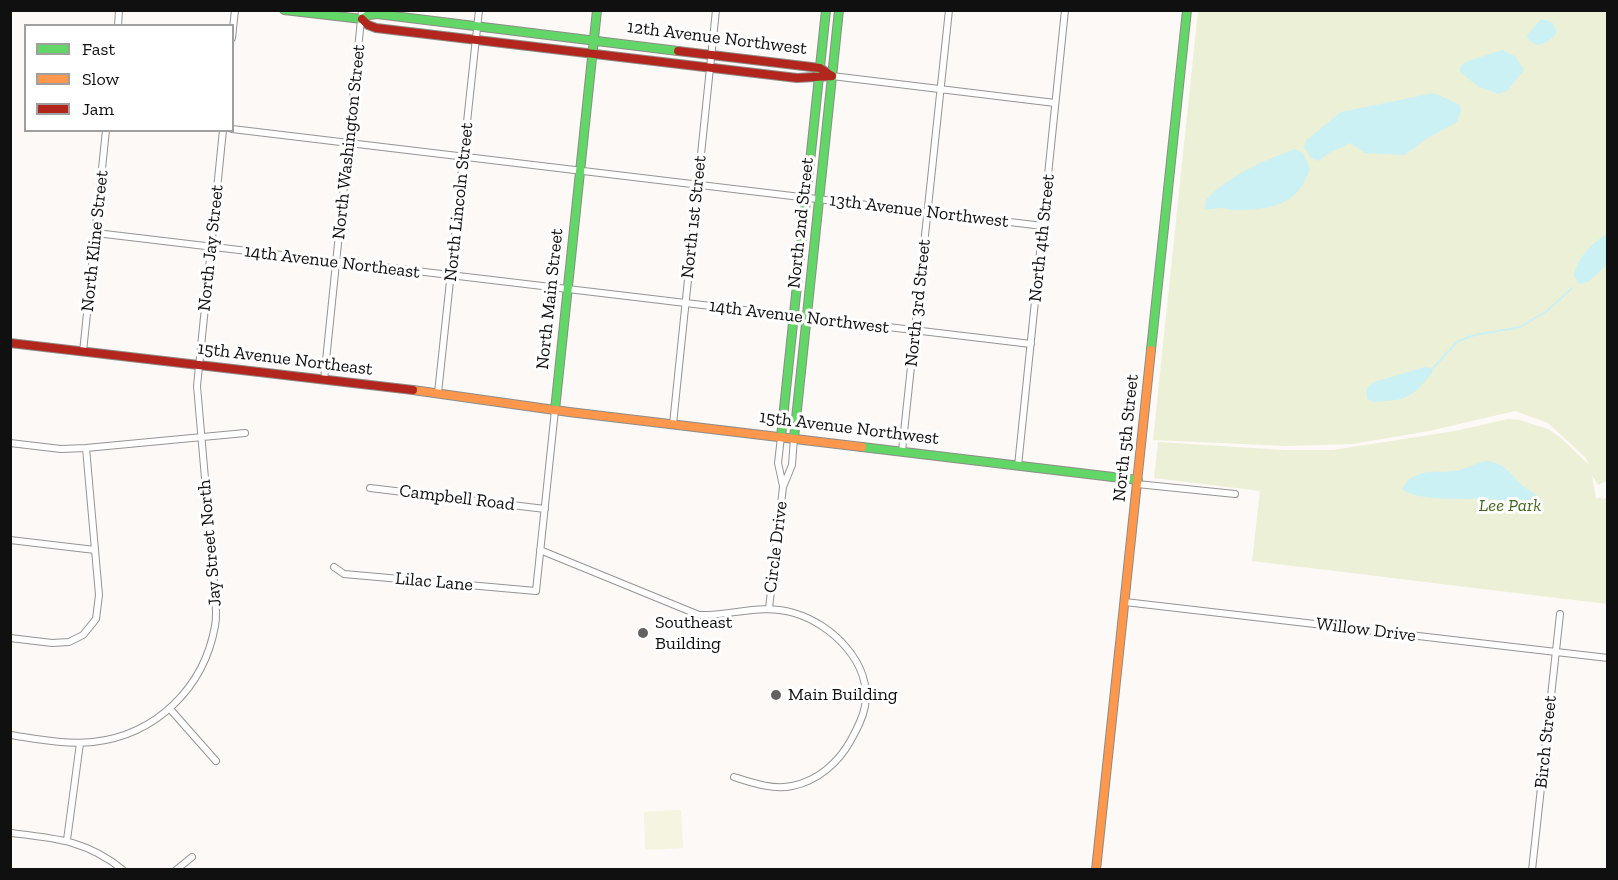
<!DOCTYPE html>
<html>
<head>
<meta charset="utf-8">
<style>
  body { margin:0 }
  #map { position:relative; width:1618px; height:880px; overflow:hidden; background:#fcf9f6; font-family:"Zilla Slab",serif }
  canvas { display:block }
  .frame { position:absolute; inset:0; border:12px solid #101010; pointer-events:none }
  .legend { position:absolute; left:24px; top:24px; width:210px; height:108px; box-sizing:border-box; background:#fff; border:2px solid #9f9f9f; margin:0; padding:8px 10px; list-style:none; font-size:18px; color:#101010 }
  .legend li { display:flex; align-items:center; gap:12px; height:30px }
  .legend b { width:30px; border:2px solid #9f9f9f }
</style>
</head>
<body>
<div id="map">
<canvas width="1618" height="880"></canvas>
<div class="frame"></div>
<ul class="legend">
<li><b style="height:8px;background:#63d668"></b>Fast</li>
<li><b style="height:8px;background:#ff974d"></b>Slow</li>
<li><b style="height:8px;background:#b3261e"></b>Jam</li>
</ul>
</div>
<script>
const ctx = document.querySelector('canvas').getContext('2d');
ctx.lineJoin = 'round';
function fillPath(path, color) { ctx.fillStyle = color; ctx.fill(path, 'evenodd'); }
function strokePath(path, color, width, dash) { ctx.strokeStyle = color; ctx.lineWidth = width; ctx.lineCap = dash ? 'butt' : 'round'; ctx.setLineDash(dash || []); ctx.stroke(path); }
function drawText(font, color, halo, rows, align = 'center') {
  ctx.font = font + ' "Zilla Slab",serif'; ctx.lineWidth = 6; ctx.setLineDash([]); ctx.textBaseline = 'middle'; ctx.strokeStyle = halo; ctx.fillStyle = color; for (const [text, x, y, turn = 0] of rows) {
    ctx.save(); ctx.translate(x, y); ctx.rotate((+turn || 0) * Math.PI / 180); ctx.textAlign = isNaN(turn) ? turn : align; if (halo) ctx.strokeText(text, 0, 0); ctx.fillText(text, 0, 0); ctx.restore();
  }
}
fillPath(new Path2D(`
  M 1198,11 L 1607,11 L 1607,481 L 1598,485 L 1592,475 L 1596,499 L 1604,496 L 1600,499 L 1607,498 L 1607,604 L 1252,561 L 1260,491 L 1154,478 L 1158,442 L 1285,450 L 1333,450 L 1455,431 L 1508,419 L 1520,420 L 1548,429 L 1561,438 L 1589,465 L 1585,457 L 1548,423 L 1515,411 L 1429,431 L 1353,444 L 1287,446 L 1153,440 Z`), '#ecf0d6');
fillPath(new Path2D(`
  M 681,810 L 683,848 L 645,850 L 644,812 Z`), '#f4f4e0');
fillPath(new Path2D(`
  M 1541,19 L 1552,22 L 1557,31 C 1554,38 1545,45 1536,45 L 1528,39 L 1527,35 Z
  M 1502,50 L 1515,56 L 1524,70 L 1507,91 L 1499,94 L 1479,87 L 1460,72 L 1460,67 L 1465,62 Z
  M 1434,93 L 1460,105 L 1461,111 L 1457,122 L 1426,139 L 1405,155 L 1365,153 L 1350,143 L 1329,153 L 1318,161 L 1311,158 L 1304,147 L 1306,141 L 1314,134 L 1341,112 Z
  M 1295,149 L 1303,153 L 1310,168 C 1299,206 1270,210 1234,210 C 1229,210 1224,208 1219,208 C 1213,208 1211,210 1205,209 L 1206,200 C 1229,175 1263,161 1295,149 Z
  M 1607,234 L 1607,265 L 1588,282 L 1579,284 L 1574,276 C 1576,259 1593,242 1607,234 Z
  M 1425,367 L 1433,368 L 1432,373 C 1416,392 1410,400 1385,401 C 1377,402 1372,403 1367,399 L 1366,389 L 1374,382 Z
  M 1486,461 C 1504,462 1511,475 1523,486 C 1528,490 1534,493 1539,497 L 1539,500 L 1533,504 C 1517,503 1501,499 1486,499 C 1468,499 1414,501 1402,489 C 1415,467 1433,473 1454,471 C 1465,470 1475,463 1486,461 Z`), '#ccf1f5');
strokePath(new Path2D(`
  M 1433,368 L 1458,341 L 1475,335 L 1520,327 L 1547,311 L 1572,288`), '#ccf1f5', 2);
const street = new Path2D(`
  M 118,26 L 119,10
  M 232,38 L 235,10
  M 832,76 L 1055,103
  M 232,129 L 1043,226
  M 96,233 L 1031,344
  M 83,352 L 106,130
  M 324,380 L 362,10
  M 438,393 L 479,10
  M 673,424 L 716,10
  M 781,437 L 778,463 L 783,486
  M 10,443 L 61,449 L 86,448 L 245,433
  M 902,451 L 949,10
  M 1018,466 L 1065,10
  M 1137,484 L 1235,494
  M 370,488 L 545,509
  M 10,540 L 95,550
  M 540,550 L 699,615 C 731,616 762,603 794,613 C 832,624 872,663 865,706 C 863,718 857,729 851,740 C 839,762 818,781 792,786 C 773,790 753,783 734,777
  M 334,567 L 344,574 L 536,591 L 555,410
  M 1125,602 L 1608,658
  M 769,608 L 783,487 L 792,465 L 794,438
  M 10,638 L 52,643 L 69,642 L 83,635 L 96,619 L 99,595 L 86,448
  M 170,709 L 216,761
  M 10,735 C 37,739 66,745 93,742 C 156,735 204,688 215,626 C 217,616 216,605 215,594 L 197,386 L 223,130
  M 10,833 C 54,838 87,840 123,870
  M 67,840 L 80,743
  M 176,870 L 192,857
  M 1532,870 L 1560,614`);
const fast = new Path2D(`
  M 284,10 L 362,19 L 369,15 L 377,14 L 678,51
  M 1151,350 L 1187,10
  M 555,410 L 597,10
  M 781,437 L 826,10
  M 794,438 L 839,10
  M 862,447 L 1138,480`);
const slow = new Path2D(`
  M 413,390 L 569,412 L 862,447
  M 1096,870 L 1151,350`);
const jam = new Path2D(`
  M 362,19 L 368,25 L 376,28 L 797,78 L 832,76
  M 678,51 L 820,68 L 832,76
  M 10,343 L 413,390`);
strokePath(street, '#969594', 8);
strokePath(fast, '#8d8c8a', 10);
strokePath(slow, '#8d8c8a', 10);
strokePath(jam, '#8d8c8a', 10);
strokePath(street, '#fffefe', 6);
strokePath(fast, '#63d668', 8);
strokePath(slow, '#ff974d', 8);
strokePath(jam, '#b3261e', 8);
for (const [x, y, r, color] of [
  [643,633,6,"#636260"],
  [776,695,6,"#636260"]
]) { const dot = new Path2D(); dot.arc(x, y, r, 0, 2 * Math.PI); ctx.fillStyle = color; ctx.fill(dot); strokePath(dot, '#fff', 2); }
drawText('18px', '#101010', '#fff', [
  ["12th Avenue Northwest",717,38,7],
  ["North Washington Street",349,142,-84],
  ["North Lincoln Street",459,202,-84],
  ["13th Avenue Northwest",919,211,7],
  ["North 1st Street",694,217,-84],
  ["North 2nd Street",801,223,-84],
  ["North 4th Street",1042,238,-84],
  ["North Kline Street",95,241,-84],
  ["North Jay Street",211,248,-84],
  ["14th Avenue Northeast",332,262,7],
  ["North Main Street",550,299,-84],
  ["North 3rd Street",918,303,-84],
  ["14th Avenue Northwest",799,317,7],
  ["15th Avenue Northeast",285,359,7],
  ["15th Avenue Northwest",849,428,7],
  ["North 5th Street",1126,438,-84],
  ["Campbell Road",457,498,7],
  ["Jay Street North",210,543,-95],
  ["Circle Drive",776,547,-83],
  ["Lilac Lane",434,582,5],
  ["Willow Drive",1366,630,7],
  ["Birch Street",1546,742,-84]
]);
drawText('italic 18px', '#416720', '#fff', [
  ["Lee Park",1510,506]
]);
drawText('18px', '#101010', '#fff', [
  ["Southeast",655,623],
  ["Building",655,644],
  ["Main Building",788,695]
], 'left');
</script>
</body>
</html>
